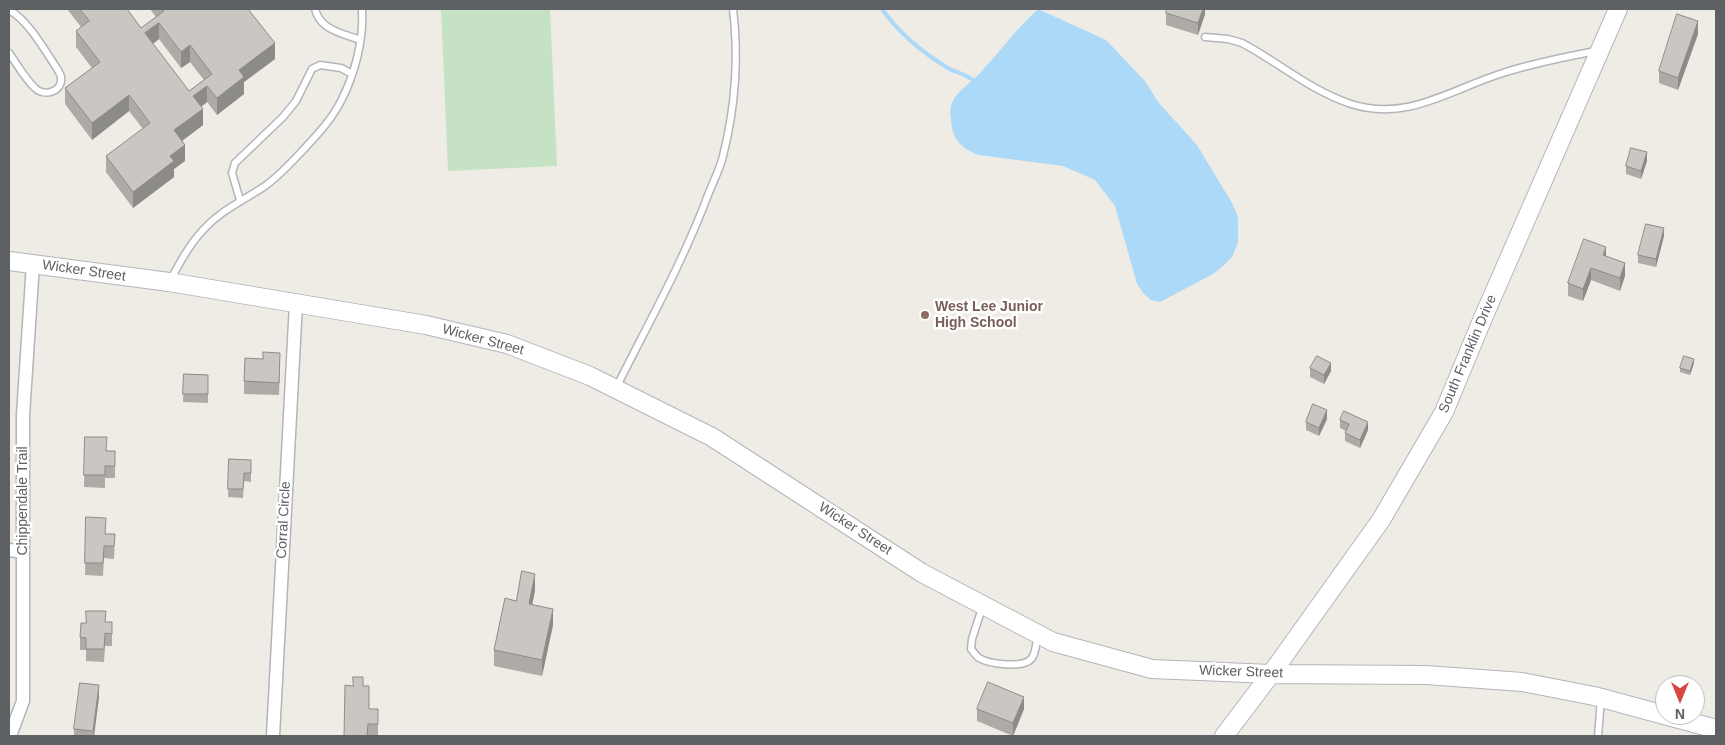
<!DOCTYPE html>
<html>
<head>
<meta charset="utf-8">
<style>
  body { margin:0 }
  #map { position:relative; width:1725px; height:745px; overflow:hidden; background:#eeece5; font-family:Arial,sans-serif }
  canvas { display:block }
  .frame { position:absolute; inset:0; border:10px solid #5d6164; pointer-events:none }
  .north { position:absolute; left:1655px; top:675px; width:50px; height:50px; box-sizing:border-box; background:#fff; border:1px solid #bec0c1; border-radius:50%; rotate:180deg; font-size:14px; font-weight:700; line-height:20px; text-align:center; color:#5d6164 }
  .north::after { content:''; display:block; margin:auto; width:18px; height:22px; background:#da463f; clip-path:polygon(50% 0,100% 100%,50% 72%,0 100%) }
</style>
</head>
<body>
<div id="map">
<canvas width="1725" height="745"></canvas>
<div class="frame"></div>
<div class="north">N</div>
</div>
<script>
const ctx = document.querySelector('canvas').getContext('2d');
ctx.lineJoin = 'round';
function fillPath(path, color) { ctx.fillStyle = color; ctx.fill(path, 'evenodd'); }
function strokePath(path, color, width, dash) { ctx.strokeStyle = color; ctx.lineWidth = width; ctx.lineCap = dash ? 'butt' : 'round'; ctx.setLineDash(dash || []); ctx.stroke(path); }
function drawText(font, color, halo, rows, align = 'center') {
  ctx.font = font + ' Arial,sans-serif'; ctx.lineWidth = 5; ctx.setLineDash([]); ctx.textBaseline = 'middle'; ctx.strokeStyle = halo; ctx.fillStyle = color; for (const [text, x, y, turn = 0] of rows) {
    ctx.save(); ctx.translate(x, y); ctx.rotate((+turn || 0) * Math.PI / 180); ctx.textAlign = isNaN(turn) ? turn : align; if (halo) ctx.strokeText(text, 0, 0); ctx.fillText(text, 0, 0); ctx.restore();
  }
}
fillPath(new Path2D(`
  M 441,9 L 550,9 L 557,166 L 448,171 Z`), '#c5e3c4');
fillPath(new Path2D(`
  M 1038,9 L 1106,40 L 1145,81 L 1158,102 L 1197,145 L 1232,203 L 1238,217 L 1238,243 L 1232,257 L 1223,266 L 1213,274 L 1160,302 L 1151,300 L 1144,294 L 1137,284 L 1115,206 L 1095,180 L 1063,166 L 979,155 C 960,148 952,139 951,119 C 950,114 950,107 952,103 C 956,92 970,83 978,75 C 999,53 1016,29 1038,9 Z`), '#acd9f8');
strokePath(new Path2D(`
  M 882,9 C 899,33 923,53 948,68 C 957,73 969,75 976,83`), '#acd9f8', 4);
const lane = new Path2D(`
  M 315,9 C 320,30 342,33 360,40
  M 9,10 C 29,21 45,51 58,70 C 59,73 61,75 61,77 C 63,92 44,97 35,88 C 25,79 17,64 9,53
  M 1205,37 L 1228,39 L 1242,43 C 1278,62 1311,91 1351,104 C 1408,122 1451,89 1503,73 C 1533,63 1565,57 1596,51
  M 240,200 L 232,173 L 235,163 L 283,117 L 296,101 L 312,69 L 320,65 L 341,68 L 352,74
  M 170,281 C 179,264 189,245 203,230 C 222,209 243,201 265,186 C 279,176 292,162 304,149 C 317,135 332,119 341,101 C 355,74 364,39 362,9
  M 616,388 C 648,324 683,262 708,195 C 713,182 720,169 723,156 C 735,108 739,58 733,9
  M 983,605 L 972,639 L 971,649 C 973,651 976,656 979,658 C 989,664 1024,669 1032,658 C 1036,653 1036,642 1038,635
  M 1598,736 L 1601,699`);
const street = new Path2D(`
  M 9,550 L 23,552
  M 10,736 L 23,701 L 23,415 L 33,264
  M 273,736 L 296,303`);
const secondary = new Path2D(`
  M 9,261 L 169,282 L 426,325 L 507,344 L 590,376 L 712,437 L 922,573 L 1053,642 L 1152,669 L 1271,674 L 1426,675 L 1522,682 L 1594,696 L 1716,729
  M 1224,736 L 1271,674 L 1381,520 L 1444,412 L 1483,318 L 1618,9`);
strokePath(lane, '#b2b5b9', 9);
strokePath(street, '#b2b5b9', 15);
strokePath(secondary, '#b2b5b9', 20);
strokePath(lane, '#fff', 6);
strokePath(street, '#fff', 12);
strokePath(secondary, '#fff', 18);
fillPath(new Path2D(`
  M 67,9 L 127,9 L 141,28 L 156,17 L 150,9 L 248,9 L 275,59 L 244,82 L 244,94 L 217,115 L 207,102 L 201,107 L 203,125 L 182,141 L 185,161 L 174,169 L 174,177 L 133,208 L 106,172 L 106,156 L 143,129 L 129,111 L 92,140 L 65,104 L 65,88 L 92,68 L 76,47 L 76,31 L 81,27 ZM 159,39 L 181,68 L 190,62 L 204,80 L 189,91 L 153,44 Z
  M 1205,9 L 1205,14 L 1198,35 L 1166,25 L 1166,13 Z
  M 1698,34 L 1678,90 L 1659,83 L 1659,71 Z
  M 1647,161 L 1641,179 L 1626,174 L 1626,166 Z
  M 1664,236 L 1656,267 L 1638,263 L 1638,255 Z
  M 1606,256 L 1625,276 L 1620,291 L 1591,280 L 1583,301 L 1568,296 L 1568,283 Z
  M 1694,363 L 1690,375 L 1680,372 L 1680,368 Z
  M 280,365 L 279,395 L 244,394 L 244,381 Z
  M 1310,368 L 1331,371 L 1324,384 L 1310,377 Z
  M 184,374 L 208,375 L 208,403 L 183,402 Z
  M 1327,419 L 1319,436 L 1306,430 L 1306,422 Z
  M 1340,420 L 1368,430 L 1360,448 L 1345,441 L 1345,433 L 1346,431 L 1340,428 Z
  M 85,437 L 107,451 L 115,451 L 115,478 L 105,478 L 105,488 L 84,487 Z
  M 229,459 L 251,460 L 251,482 L 244,481 L 243,498 L 228,497 Z
  M 86,517 L 106,534 L 115,534 L 114,559 L 104,558 L 103,576 L 85,575 Z
  M 535,590 L 532,605 L 553,625 L 542,676 L 494,666 L 494,650 L 516,601 Z
  M 106,622 L 112,622 L 112,646 L 105,646 L 104,662 L 86,661 L 86,650 L 80,650 L 80,637 Z
  M 363,686 L 369,709 L 378,709 L 378,736 L 344,736 Z
  M 99,697 L 94,736 L 74,736 L 74,729 Z
  M 977,709 L 1024,709 L 1013,736 L 977,721 Z`), '#aeaba7');
fillPath(new Path2D(`
  M 1203,9 L 1205,9 L 1205,14 L 1198,35 L 1198,23 Z
  M 1698,21 L 1698,34 L 1678,90 L 1678,78 Z
  M 159,23 L 159,39 L 145,49 L 145,33 Z
  M 275,43 L 275,59 L 244,82 L 244,94 L 217,115 L 217,98 L 239,70 Z
  M 190,45 L 190,62 L 181,68 L 181,52 Z
  M 207,86 L 207,102 L 193,113 L 193,96 Z
  M 129,95 L 129,111 L 92,140 L 92,123 Z
  M 203,109 L 203,125 L 174,147 L 174,130 Z
  M 185,145 L 185,161 L 174,169 L 174,177 L 133,208 L 133,192 L 170,156 Z
  M 1647,152 L 1647,161 L 1641,179 L 1641,171 Z
  M 1664,228 L 1664,236 L 1656,267 L 1656,259 Z
  M 1606,247 L 1606,259 L 1603,255 Z
  M 1625,263 L 1625,276 L 1620,291 L 1620,278 Z
  M 1591,268 L 1591,280 L 1583,301 L 1583,289 Z
  M 1694,359 L 1694,363 L 1690,375 L 1690,371 Z
  M 1331,363 L 1331,371 L 1324,384 L 1324,375 Z
  M 1327,410 L 1327,419 L 1319,436 L 1319,428 Z
  M 1368,422 L 1368,430 L 1360,448 L 1360,440 Z
  M 535,574 L 535,590 L 529,621 L 529,604 Z
  M 553,609 L 553,625 L 542,676 L 542,660 Z
  M 99,685 L 99,697 L 94,736 L 93,736 Z
  M 1024,697 L 1024,709 L 1013,736 L 1013,723 Z`), '#8d8b88');
const building = new Path2D(`
  M 80,9 L 127,9 L 141,28 L 164,11 L 162,9 L 248,9 L 275,43 L 239,70 L 244,77 L 217,98 L 207,86 L 193,96 L 203,109 L 174,130 L 185,145 L 170,156 L 174,161 L 133,192 L 106,156 L 150,123 L 129,95 L 92,123 L 65,88 L 100,62 L 76,31 L 89,21 ZM 159,23 L 181,52 L 190,45 L 212,74 L 189,91 L 145,33 Z
  M 1167,9 L 1203,9 L 1198,23 L 1166,13 Z
  M 1677,14 L 1698,21 L 1678,78 L 1659,71 Z
  M 1631,148 L 1647,152 L 1641,171 L 1626,166 Z
  M 1646,224 L 1664,228 L 1656,259 L 1638,255 Z
  M 1584,239 L 1606,247 L 1603,255 L 1625,263 L 1620,278 L 1591,268 L 1583,289 L 1568,283 Z
  M 263,352 L 280,353 L 279,383 L 244,381 L 245,358 L 263,359 Z
  M 1317,356 L 1331,363 L 1324,375 L 1310,368 Z
  M 1684,356 L 1694,359 L 1690,371 L 1680,368 Z
  M 184,374 L 208,375 L 208,394 L 183,394 Z
  M 1313,404 L 1327,410 L 1319,428 L 1306,422 Z
  M 1344,411 L 1368,422 L 1360,440 L 1345,433 L 1349,424 L 1340,420 Z
  M 85,437 L 107,437 L 106,451 L 115,451 L 115,466 L 105,466 L 105,475 L 84,475 Z
  M 229,459 L 251,460 L 251,473 L 244,473 L 243,489 L 228,489 Z
  M 86,517 L 106,518 L 105,534 L 115,534 L 114,546 L 104,546 L 103,563 L 85,563 Z
  M 522,571 L 535,574 L 529,604 L 553,609 L 542,660 L 494,650 L 505,598 L 516,601 Z
  M 86,611 L 106,611 L 105,622 L 112,622 L 112,634 L 105,633 L 104,649 L 86,649 L 86,638 L 80,637 L 81,623 L 86,623 Z
  M 353,677 L 363,677 L 363,686 L 369,686 L 369,709 L 378,709 L 378,724 L 368,724 L 367,736 L 344,736 L 345,685 L 353,686 Z
  M 988,682 L 1024,697 L 1013,723 L 977,709 Z
  M 80,683 L 99,685 L 93,731 L 74,729 Z`);
fillPath(building, '#cac7c2');
strokePath(building, '#8d8b88', 1);
for (const [x, y, r, color] of [
  [925,315,5,"#8d6e63"]
]) { const dot = new Path2D(); dot.arc(x, y, r, 0, 2 * Math.PI); ctx.fillStyle = color; ctx.fill(dot); strokePath(dot, '#fff', 2); }
drawText('14px', '#5d6164', '#fff', [
  ["Wicker Street",84,271,8],
  ["Wicker Street",483,340,15],
  ["South Franklin Drive",1468,354,-67],
  ["Chippendale Trail",23,501,-90],
  ["Corral Circle",284,520,-87],
  ["Wicker Street",855,529,33],
  ["Wicker Street",1241,672,2]
]);
drawText('bold 14px', '#785e54', '#fff', [
  ["West Lee Junior",935,307],
  ["High School",935,323]
], 'left');
</script>
</body>
</html>
